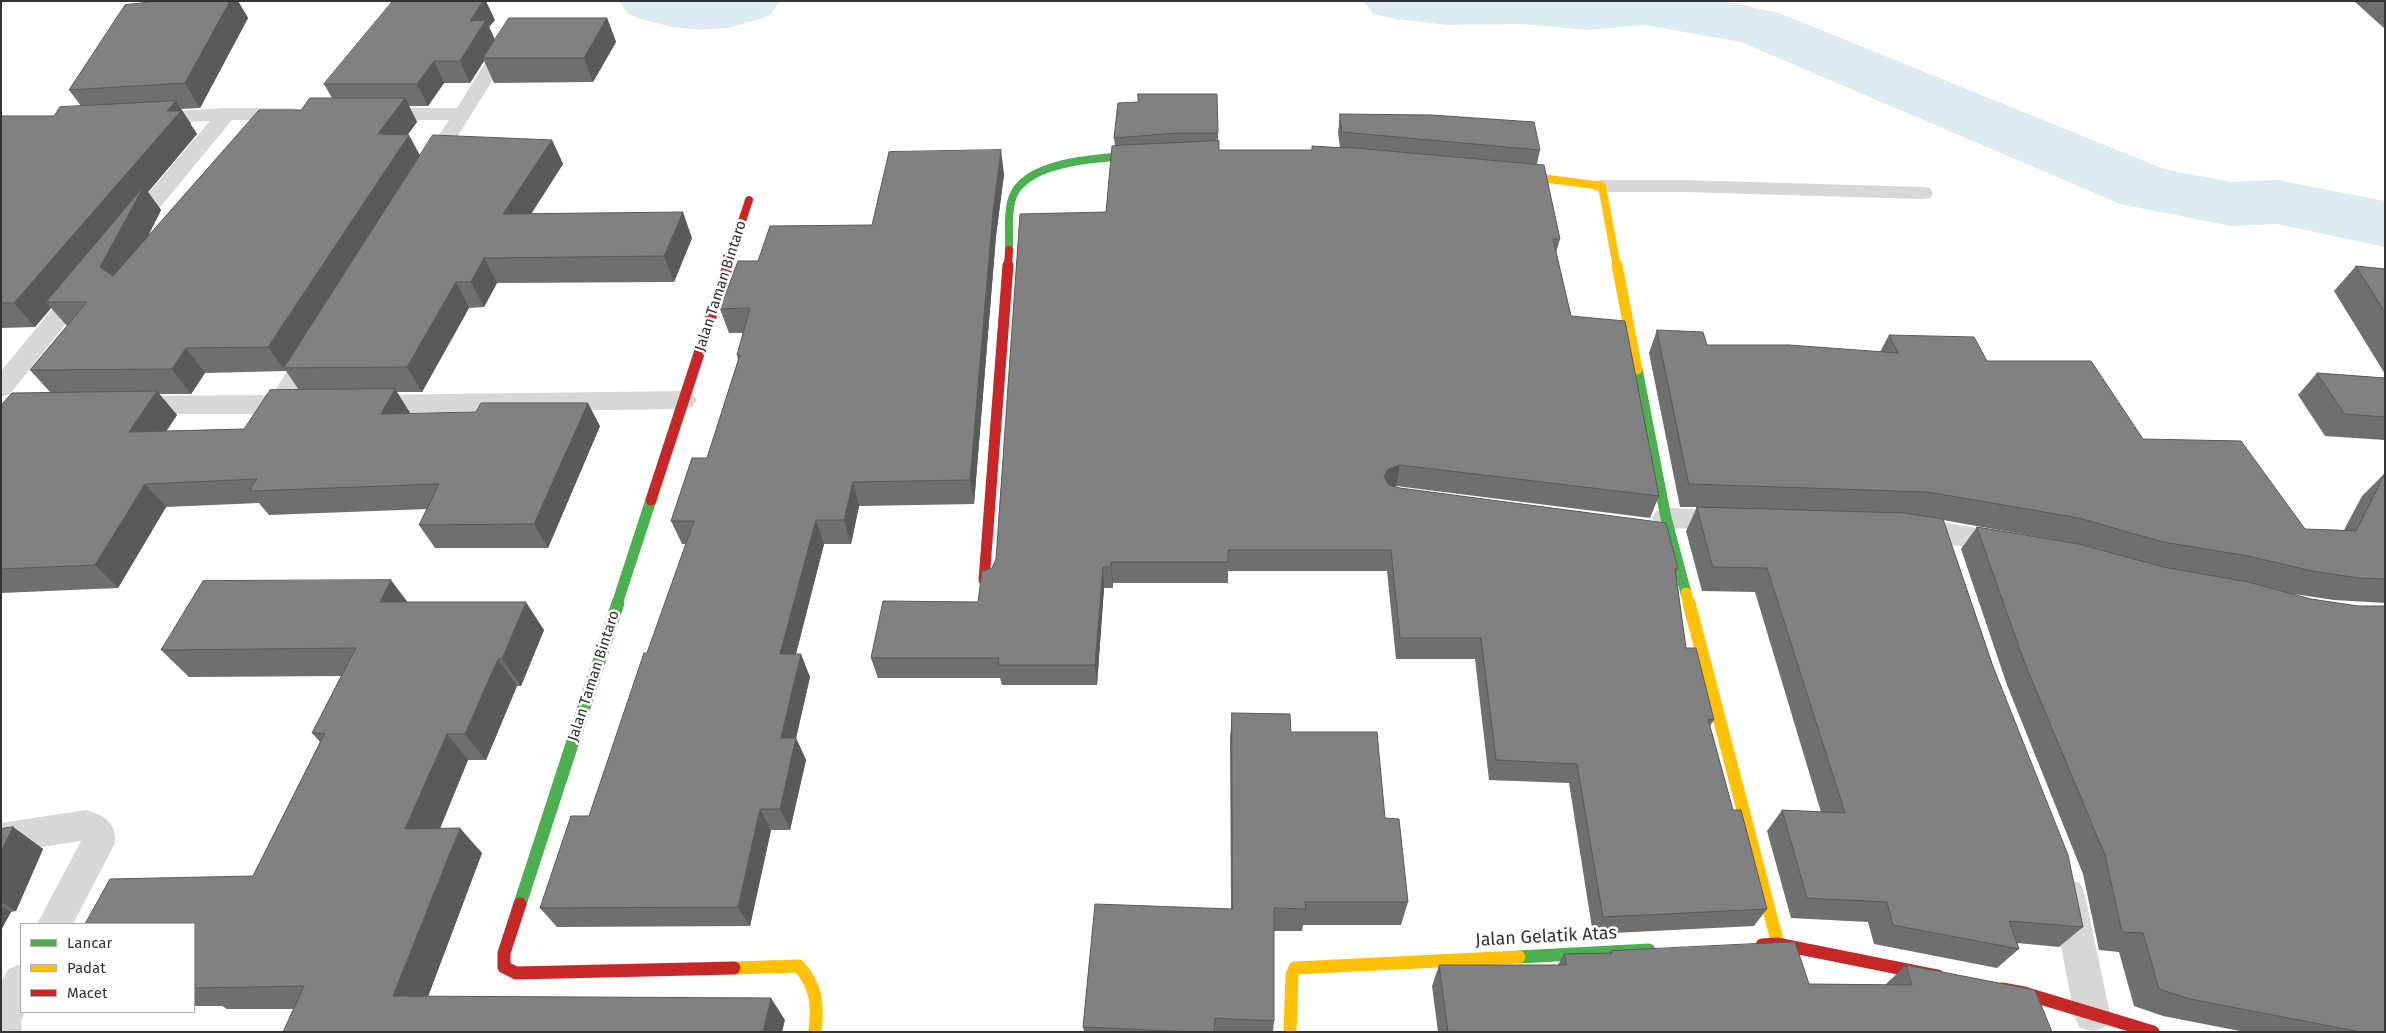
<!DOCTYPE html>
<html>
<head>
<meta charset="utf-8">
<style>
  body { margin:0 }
  #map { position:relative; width:2386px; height:1033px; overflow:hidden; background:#fff; font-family:"Fira Sans",sans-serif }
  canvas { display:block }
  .frame { position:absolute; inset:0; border:2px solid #333; pointer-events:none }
  .legend { position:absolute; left:20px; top:923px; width:175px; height:90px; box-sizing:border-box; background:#fff; border:1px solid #adadad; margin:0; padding:6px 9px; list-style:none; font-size:15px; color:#333 }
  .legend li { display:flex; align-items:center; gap:10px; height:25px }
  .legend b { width:25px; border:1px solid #adadad }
</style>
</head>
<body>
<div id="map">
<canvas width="2386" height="1033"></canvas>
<div class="frame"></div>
<ul class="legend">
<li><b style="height:6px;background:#4caf50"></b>Lancar</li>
<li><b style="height:6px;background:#ffc107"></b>Padat</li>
<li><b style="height:6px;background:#c62828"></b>Macet</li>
</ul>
</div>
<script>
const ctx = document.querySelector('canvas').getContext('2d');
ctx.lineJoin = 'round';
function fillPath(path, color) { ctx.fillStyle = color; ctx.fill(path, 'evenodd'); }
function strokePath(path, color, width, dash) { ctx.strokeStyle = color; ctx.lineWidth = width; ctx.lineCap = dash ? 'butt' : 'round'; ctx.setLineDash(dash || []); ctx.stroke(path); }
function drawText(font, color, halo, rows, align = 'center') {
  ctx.font = font + ' "Fira Sans",sans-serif'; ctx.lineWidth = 5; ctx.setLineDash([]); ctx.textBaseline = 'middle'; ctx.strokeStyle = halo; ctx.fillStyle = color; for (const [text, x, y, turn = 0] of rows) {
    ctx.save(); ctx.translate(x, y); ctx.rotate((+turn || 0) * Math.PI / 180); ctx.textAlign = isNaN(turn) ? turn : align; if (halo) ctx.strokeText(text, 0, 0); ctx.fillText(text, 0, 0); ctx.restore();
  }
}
fillPath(new Path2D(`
  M 619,1 L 780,1 L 771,14 L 761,19 L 728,28 L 700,30 L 672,27 L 638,18 L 628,14 Z
  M 1364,1 L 1723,1 L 1779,13 L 2164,169 L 2231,182 L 2277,180 L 2385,201 L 2385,247 L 2277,224 L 2231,226 L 2120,204 L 1741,42 L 1644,25 L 1587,30 L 1522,24 L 1447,25 L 1395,19 L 1373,14 Z`), '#ddebf3');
fillPath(new Path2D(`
  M 508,35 L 515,37 L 517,41 L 436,171 L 429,173 L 422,171 L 418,167 L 449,120 L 376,120 L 369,118 L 366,114 L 369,110 L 376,108 L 457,108 L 501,37 Z
  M 226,108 L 293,108 L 300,110 L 303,114 L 300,118 L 293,120 L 232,120 L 138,234 L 130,236 L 122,234 L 119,229 L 122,224 L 210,121 L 149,123 L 142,121 L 139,117 L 142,113 Z
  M 1602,180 L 1682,180 L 1922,187 L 1930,188 L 1933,193 L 1930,198 L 1922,199 L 1682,192 L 1602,192 L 1594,191 L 1591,186 L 1594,181 Z
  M 82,281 L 90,283 L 94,288 L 90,293 L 10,394 L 1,397 L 1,371 L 74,283 Z
  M 313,343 L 322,345 L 325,351 L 298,395 L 306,398 L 310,404 L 306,410 L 279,414 L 130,414 L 121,411 L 117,405 L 121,399 L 130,396 L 272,395 L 304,345 Z
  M 684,391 L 693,394 L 697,400 L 693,406 L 684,409 L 368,413 L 359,410 L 355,404 L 359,398 L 368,395 Z
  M 1666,508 L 1730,510 L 1740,513 L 1744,520 L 1740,527 L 1730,530 L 1666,528 L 1656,525 L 1652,518 L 1656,511 Z
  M 1912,517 L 2005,533 L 2015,536 L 2019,544 L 2015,552 L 2005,555 L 1902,535 L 1898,528 L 1902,521 Z
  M 86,810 C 104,815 117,823 115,843 L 73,924 L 37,924 L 81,841 L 1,853 L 1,823 Z
  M 2068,879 L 2080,883 L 2085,895 L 2110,1014 L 2105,1027 L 2093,1032 L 2079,1027 L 2074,1014 L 2051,895 L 2056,883 Z
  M 21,964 L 21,1012 L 25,1012 L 21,1021 L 22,1032 L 1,1032 L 1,983 L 8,969 Z`), '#d7d7d7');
strokePath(new Path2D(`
  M 1009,250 C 1010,233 1006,208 1015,192 C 1034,158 1113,157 1149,155`), '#4caf50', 8);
strokePath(new Path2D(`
  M 1637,369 L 1666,518 L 1686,593
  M 617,604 L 651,500`), '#4caf50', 11);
strokePath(new Path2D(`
  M 520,904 L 618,603
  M 1519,957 L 1649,950`), '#4caf50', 13);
strokePath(new Path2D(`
  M 1511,174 L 1602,186 L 1617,267`), '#ffc107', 8);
strokePath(new Path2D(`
  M 1617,265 L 1637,369
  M 1686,593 L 1689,604`), '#ffc107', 11);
strokePath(new Path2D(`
  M 1689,603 L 1778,944
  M 734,968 L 799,966 C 817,987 818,1005 815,1032
  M 1290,1032 L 1292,975 L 1295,968 L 1519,957`), '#ffc107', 13);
strokePath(new Path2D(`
  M 727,267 L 749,200
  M 1008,267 L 1009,250`), '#c62828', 8);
strokePath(new Path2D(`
  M 651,500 L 728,265
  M 984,580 L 1008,265`), '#c62828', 11);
strokePath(new Path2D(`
  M 520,904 L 504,953 L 504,967 L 516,973 L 734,968
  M 1762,945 L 1778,944 L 1938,976
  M 2002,989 L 2024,993 L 2153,1032`), '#c62828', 13);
fillPath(new Path2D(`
  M 161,1 L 238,1 L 248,18 L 200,108 L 181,109 L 191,124 L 191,125 L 197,134 L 148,192 L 161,210 L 148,236 L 301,110 L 332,98 L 324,84 L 495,20 L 489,27 L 495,40 L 607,18 L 616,42 L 593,82 L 494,83 L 484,61 L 470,83 L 444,83 L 428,106 L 409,106 L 417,122 L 407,135 L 420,156 L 552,140 L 563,164 L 531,214 L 692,238 L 674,282 L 497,283 L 484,307 L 469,308 L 422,392 L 397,392 L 410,413 L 600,426 L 548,548 L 435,548 L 419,525 L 427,509 L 269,515 L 259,503 L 166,507 L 118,588 L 1,593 L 1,405 L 50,392 L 30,370 L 67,326 L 51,308 L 35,327 L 1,328 L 1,116 L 54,116 L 81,106 L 69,90 ZM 286,371 L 299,390 L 244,429 L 166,431 L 177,415 L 159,394 L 191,394 L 205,373 Z
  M 2354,1 L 2385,1 L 2385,29 Z
  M 1118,103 L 1218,133 L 1218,141 L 1219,150 L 1312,150 L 1340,148 L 1338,133 L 1340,114 L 1540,150 L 1537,164 L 1560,239 L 1556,253 L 1571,316 L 1659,496 L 1650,518 L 1396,486 L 1394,487 L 1678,569 L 1676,573 L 1686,648 L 1714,720 L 1710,726 L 1733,810 L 1767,909 L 1754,926 L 1593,934 L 1569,783 L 1489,780 L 1475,659 L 1396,659 L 1387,571 L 1228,571 L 1228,583 L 1113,583 L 1113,588 L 1104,588 L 1097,685 L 1002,685 L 1000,678 L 878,678 L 871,658 L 978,602 L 996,559 L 1106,212 L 1115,146 L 1114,138 Z
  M 1004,174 L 996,236 L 974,504 L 859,506 L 851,544 L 824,544 L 796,654 L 810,677 L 796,738 L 806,760 L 790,830 L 771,830 L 750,926 L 557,927 L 540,908 L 589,816 L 686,544 L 682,544 L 671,521 L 707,458 L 738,360 L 737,355 L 743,333 L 729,333 L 720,309 L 758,261 L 872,225 Z
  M 2356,266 L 2385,269 L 2385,374 L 2334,291 Z
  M 1657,330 L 1707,345 L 1880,352 L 1889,335 L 1987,361 L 2143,439 L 2305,529 L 2344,530 L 2362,496 L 2385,473 L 2385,603 L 2334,600 L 2294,594 L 2385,1032 L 2245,1032 L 2163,1016 L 2134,1006 L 2119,952 L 2099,950 L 2083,874 L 2007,685 L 1961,549 L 1977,527 L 2061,541 L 1943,520 L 2083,927 L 2059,947 L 2017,943 L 2019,949 L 1997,968 L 1874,944 L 1868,922 L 1791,918 L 1767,831 L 1782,810 L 1821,812 L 1755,592 L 1702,591 L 1686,531 L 1697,507 L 1680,507 L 1649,353 Z
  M 2317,373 L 2385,378 L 2385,440 L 2325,436 L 2298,395 Z
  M 407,602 L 544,630 L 521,686 L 517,686 L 486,760 L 468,760 L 440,829 L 482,853 L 428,996 L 785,1020 L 294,1009 L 227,1009 L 222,1006 L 194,1006 L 194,924 L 253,876 L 320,742 L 312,733 L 341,676 L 189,677 L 161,650 Z
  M 1232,713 L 1291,732 L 1385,818 L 1408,902 L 1401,925 L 1303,925 L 1302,931 L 1274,931 L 1274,1021 L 1273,1032 L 1084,1032 L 1083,1027 L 1231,909 L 1230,738 Z
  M 13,827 L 43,849 L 16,911 L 11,912 L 1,930 L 1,829 Z
  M 1611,951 L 1809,984 L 1885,985 L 1906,965 L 2052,1032 L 1438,1032 L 1432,986 L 1439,965 L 1558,965 L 1564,954 L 1610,953 Z`), '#6f6f6f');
fillPath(new Path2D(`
  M 230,1 L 238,1 L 248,18 L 200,108 L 185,83 Z
  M 483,1 L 486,1 L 495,20 L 489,27 L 496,42 L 483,58 L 484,61 L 470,83 L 460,61 L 470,21 Z
  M 607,18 L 616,42 L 593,82 L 584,58 Z
  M 434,61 L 444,83 L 428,106 L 417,84 Z
  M 405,98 L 417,122 L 391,158 L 378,134 Z
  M 176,101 L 191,124 L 191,125 L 197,134 L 148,192 L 161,210 L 120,292 L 46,302 L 51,308 L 35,327 L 14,303 L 167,111 Z
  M 409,135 L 422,159 L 284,368 L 286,372 L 268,347 Z
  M 552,140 L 563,164 L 515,239 L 503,214 Z
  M 1001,150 L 1004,174 L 996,236 L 974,504 L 970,480 L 993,212 Z
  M 683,212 L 692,238 L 674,282 L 664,256 Z
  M 484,258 L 497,283 L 484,307 L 471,282 Z
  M 456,282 L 469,308 L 422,392 L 407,367 Z
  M 186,348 L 205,373 L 191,394 L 172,369 Z
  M 395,389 L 410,413 L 381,414 Z
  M 157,391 L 177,415 L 150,456 L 129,432 Z
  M 588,403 L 600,426 L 548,548 L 534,524 Z
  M 1400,465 L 1396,486 L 1384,490 L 1384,477 L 1388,469 Z
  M 853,482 L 859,506 L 851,544 L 844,520 Z
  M 145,484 L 166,507 L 118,588 L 95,565 Z
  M 816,520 L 824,544 L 790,677 L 780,654 Z
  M 1111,562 L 1113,583 L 1113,588 L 1111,567 Z
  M 1103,567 L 1104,588 L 1097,685 L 1095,665 Z
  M 391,580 L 412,608 L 380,602 Z
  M 526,602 L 544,630 L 521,686 L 502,659 Z
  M 801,654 L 810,677 L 791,760 L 781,738 Z
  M 498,659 L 517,686 L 486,760 L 465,734 Z
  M 447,734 L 468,760 L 429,854 L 405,829 Z
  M 796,738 L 806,760 L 790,830 L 780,809 Z
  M 760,809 L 771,830 L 750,926 L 738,907 Z
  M 13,827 L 43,849 L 16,911 L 1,902 L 1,852 Z
  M 460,828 L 482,853 L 420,1018 L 393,996 Z
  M 1,906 L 11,912 L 1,930 Z
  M 771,998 L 785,1020 L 782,1032 L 763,1032 Z`), '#5a5a5a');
const building = new Path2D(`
  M 161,1 L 230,1 L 185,83 L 69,90 L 125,5 Z
  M 393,1 L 483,1 L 470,21 L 486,20 L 460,61 L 434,61 L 417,84 L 324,84 Z
  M 509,18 L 607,18 L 584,58 L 483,58 Z
  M 1138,94 L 1217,94 L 1218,133 L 1177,133 L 1114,138 L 1118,103 L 1138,102 Z
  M 310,98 L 405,98 L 378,134 L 409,135 L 268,347 L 186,348 L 172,369 L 30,370 L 87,302 L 46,302 L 144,186 L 100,267 L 113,276 L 259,110 L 301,110 Z
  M 176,101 L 167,111 L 181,111 L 14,303 L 1,303 L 1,116 L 54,116 L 60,107 Z
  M 1340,114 L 1431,115 L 1534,122 L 1540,150 L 1342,132 Z
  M 433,135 L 552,140 L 503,214 L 683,212 L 664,256 L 484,258 L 471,282 L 456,282 L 407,367 L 284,368 Z
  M 1219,141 L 1219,150 L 1312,150 L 1312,146 L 1344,148 L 1344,147 L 1544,165 L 1560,239 L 1553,239 L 1571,316 L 1625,321 L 1659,496 L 1400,465 L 1388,469 L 1384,477 L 1389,485 L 1400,488 L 1666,523 L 1678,569 L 1675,569 L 1686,648 L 1696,648 L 1714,720 L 1708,719 L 1733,810 L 1741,810 L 1767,909 L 1603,917 L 1577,764 L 1496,760 L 1481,638 L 1400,638 L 1391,550 L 1228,550 L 1228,562 L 1111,562 L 1111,567 L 1103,567 L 1095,665 L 998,665 L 999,658 L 871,658 L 883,601 L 978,602 L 982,571 L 992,568 L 996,559 L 1020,214 L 1106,212 L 1112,146 L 1123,145 Z
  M 1001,150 L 993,212 L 970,480 L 853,482 L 844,520 L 816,520 L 780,654 L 801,654 L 781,738 L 796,738 L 780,809 L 760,809 L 738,907 L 540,908 L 571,816 L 589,816 L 644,653 L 647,653 L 694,521 L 671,521 L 692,458 L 707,458 L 740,355 L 737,355 L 750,308 L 720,309 L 738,261 L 758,261 L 770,226 L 872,225 L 889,152 Z
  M 2356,266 L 2385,269 L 2385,312 Z
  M 1657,330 L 1703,332 L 1707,345 L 1789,345 L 1898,353 L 1889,335 L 1974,337 L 1987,361 L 2091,361 L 2143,439 L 2241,441 L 2305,529 L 2356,531 L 2385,473 L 2385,579 L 2358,578 L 2312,571 L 2248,556 L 2163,542 L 2079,518 L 1928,492 L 1689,484 Z
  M 2317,373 L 2385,378 L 2385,417 L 2345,414 Z
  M 395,389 L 381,414 L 476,412 L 481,403 L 588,403 L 534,524 L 419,525 L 439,484 L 249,491 L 257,479 L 145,484 L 95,565 L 1,569 L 1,405 L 12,393 L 157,391 L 129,432 L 244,429 L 270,390 Z
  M 1697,507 L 1905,513 L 1943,519 L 1992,664 L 2068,855 L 2083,927 L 2009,921 L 2019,949 L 1893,925 L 1887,902 L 1807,898 L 1782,810 L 1845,813 L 1767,568 L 1713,567 Z
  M 1977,527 L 2079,544 L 2163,567 L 2248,582 L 2311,599 L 2358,606 L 2385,606 L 2385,1032 L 2361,1032 L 2190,999 L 2159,989 L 2143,933 L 2122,932 L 2105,855 L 2025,664 Z
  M 391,580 L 380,602 L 526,602 L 502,659 L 498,659 L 465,734 L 447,734 L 405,829 L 460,828 L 393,996 L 771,998 L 763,1032 L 283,1032 L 304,986 L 194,988 L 196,984 L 194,984 L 194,924 L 85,924 L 110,879 L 253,876 L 325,733 L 312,733 L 356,648 L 161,650 L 203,581 Z
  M 1232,713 L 1290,714 L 1291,732 L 1377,732 L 1385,818 L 1399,819 L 1408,902 L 1305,902 L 1306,909 L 1274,908 L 1274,1021 L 1215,1018 L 1214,1032 L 1194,1032 L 1083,1027 L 1095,904 L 1232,909 Z
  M 13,827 L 1,852 L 1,829 Z
  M 1795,942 L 1809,984 L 1912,985 L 1906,965 L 2035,990 L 2052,1032 L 1448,1032 L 1439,965 L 1567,965 L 1564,954 L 1612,953 L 1611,951 Z`);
fillPath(building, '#818181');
strokePath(building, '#5a5a5a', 1);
drawText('15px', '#333', '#fff', [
  ["Jalan Taman Bintaro",721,286,-72],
  ["Jalan Taman Bintaro",594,676,-72]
]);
drawText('18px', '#333', '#fff', [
  ["Jalan Gelatik Atas",1546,937,-3]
]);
</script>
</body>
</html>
